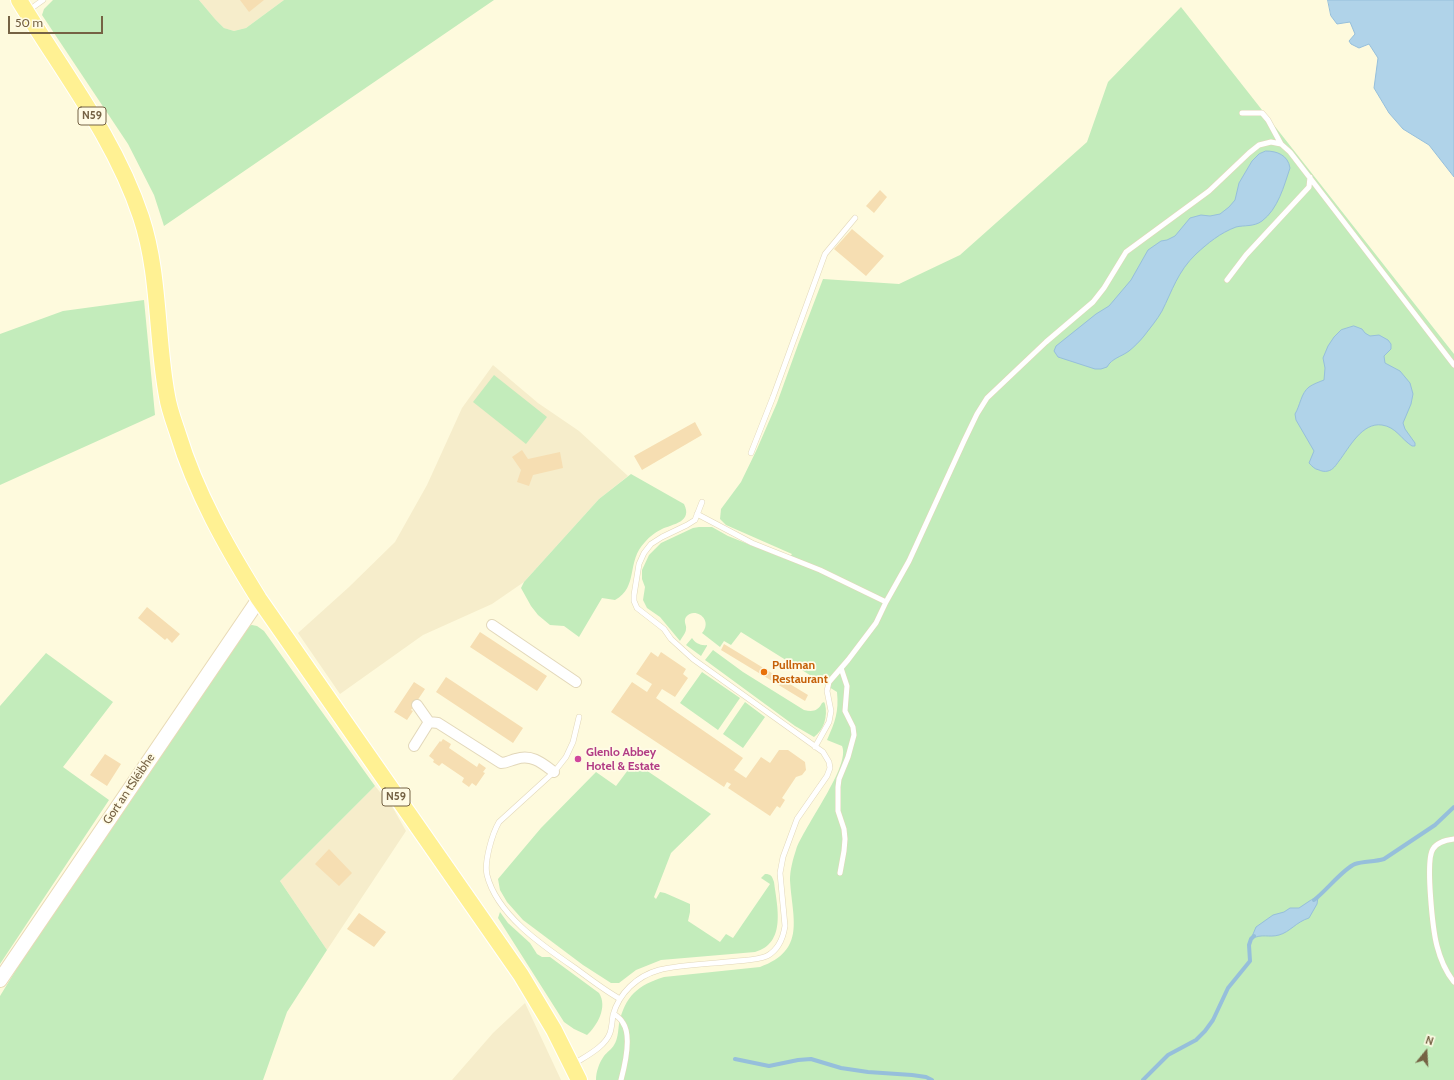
<!DOCTYPE html>
<html>
<head>
<meta charset="utf-8">
<style>
  body { margin:0 }
  #map { position:relative; width:1454px; height:1080px; overflow:hidden; background:#fefadd; font-family:Cabin,sans-serif }
  canvas { display:block }
  .north { position:absolute; left:1406px; top:1032px; width:40px; height:40px; -webkit-text-stroke:3px #fffbe5; paint-order:stroke; rotate:18deg; font-size:11px; font-weight:700; line-height:16px; text-align:center; color:#756244 }
  .north::after { content:''; display:block; margin:auto; width:14px; height:18px; background:#756244; clip-path:polygon(50% 0,100% 100%,50% 72%,0 100%) }
  .scale { position:absolute; left:8px; top:16px; width:95px; height:18px; box-sizing:border-box; border:2px solid #756244; border-top:0; padding-left:5px; font-size:12px; line-height:14px; white-space:nowrap; color:#756244; -webkit-text-stroke:3px #fffbe5; paint-order:stroke }
</style>
</head>
<body>
<div id="map">
<canvas width="1454" height="1080"></canvas>
<div class="north">N</div>
<div class="scale">50 m</div>
</div>
<script>
const ctx = document.querySelector('canvas').getContext('2d');
ctx.lineJoin = 'round';
function fillPath(path, color) { ctx.fillStyle = color; ctx.fill(path, 'evenodd'); }
function strokePath(path, color, width, dash) { ctx.strokeStyle = color; ctx.lineWidth = width; ctx.lineCap = dash ? 'butt' : 'round'; ctx.setLineDash(dash || []); ctx.stroke(path); }
function drawText(font, color, halo, rows, align = 'center') {
  ctx.font = font + ' Cabin,sans-serif'; ctx.lineWidth = 3.5; ctx.setLineDash([]); ctx.textBaseline = 'middle'; ctx.strokeStyle = halo; ctx.fillStyle = color; for (const [text, x, y, turn = 0] of rows) {
    ctx.save(); ctx.translate(x, y); ctx.rotate((+turn || 0) * Math.PI / 180); ctx.textAlign = isNaN(turn) ? turn : align; if (halo) ctx.strokeText(text, 0, 0); ctx.fillText(text, 0, 0); ctx.restore();
  }
}
fillPath(new Path2D(`
  M 199,0 L 284,0 L 246,28 L 234,31 L 224,28 L 215,19 Z
  M 493,365 L 538,403 L 579,431 L 628,476 L 599,499 L 524,582 L 492,604 L 423,635 L 340,694 L 298,633 L 349,587 L 395,542 L 427,485 L 462,408 Z
  M 375,786 L 393,808 L 406,831 L 327,950 L 280,881 Z
  M 525,1003 L 561,1080 L 452,1080 L 493,1033 Z`), '#f6edcb');
fillPath(new Path2D(`
  M 53,0 L 199,0 L 215,19 L 224,28 L 234,31 L 246,28 L 284,0 L 494,0 L 164,226 L 154,195 L 128,144 L 42,15 L 44,9 Z
  M 1181,7 L 1454,354 L 1454,1080 L 596,1080 C 596,1072 599,1063 604,1056 C 607,1052 612,1049 614,1045 C 618,1039 618,1031 619,1024 C 625,996 638,985 664,977 L 760,967 C 807,950 792,918 790,880 C 790,870 793,859 796,850 C 804,826 851,766 842,746 L 827,740 C 835,722 839,712 837,692 L 741,632 L 731,645 L 724,641 L 720,647 L 702,633 C 714,619 694,606 686,617 C 683,622 687,625 686,629 C 686,633 682,637 680,641 L 660,617 L 647,608 L 643,600 L 645,587 L 642,579 L 642,570 L 649,555 L 661,543 L 693,528 L 699,527 L 712,527 L 728,536 L 788,560 L 792,554 L 726,525 L 720,519 L 721,509 L 741,482 L 757,449 L 777,403 L 799,342 L 823,279 L 899,284 L 960,255 L 1087,142 L 1108,82 Z
  M 144,300 L 155,415 L 0,485 L 0,334 L 63,311 Z
  M 494,375 L 547,417 L 526,444 L 473,402 Z
  M 631,474 L 684,504 C 693,522 673,524 662,529 C 656,532 649,537 645,542 C 626,561 639,587 615,600 L 602,598 L 579,637 L 564,626 L 550,625 L 538,615 L 531,606 L 521,588 L 524,582 L 599,499 Z
  M 252,625 L 257,626 L 264,631 L 375,786 L 280,881 L 327,950 L 287,1012 L 263,1080 L 0,1080 L 0,996 L 33,942 L 63,900 L 247,626 Z
  M 692,638 C 695,643 701,646 707,645 L 707,646 L 701,656 L 686,645 Z
  M 713,650 L 743,672 L 804,710 C 813,712 818,711 822,703 L 824,702 L 825,704 C 828,716 824,730 814,737 L 795,726 L 705,660 Z
  M 46,653 L 113,702 L 63,767 L 109,800 L 0,964 L 0,706 Z
  M 702,672 L 740,698 L 718,730 L 680,703 Z
  M 745,702 L 765,717 L 743,748 L 723,734 Z
  M 634,762 L 711,814 L 671,853 L 654,897 L 656,899 L 660,892 L 665,893 L 690,904 L 690,912 L 688,921 L 720,942 L 726,934 L 733,938 L 770,884 L 761,878 L 765,874 C 771,874 772,876 774,882 C 777,906 787,943 755,952 L 661,960 L 636,970 L 619,983 L 611,983 L 583,965 L 523,920 L 507,902 L 500,890 L 498,879 L 541,828 L 596,772 L 616,786 Z
  M 500,912 L 508,923 L 530,943 L 537,954 L 542,957 L 550,957 L 599,993 C 608,1007 597,1026 587,1035 L 574,1029 L 564,1022 L 498,918 Z`), '#c3ecbb');
const water = new Path2D(`
  M 1328,0 L 1454,0 L 1454,177 L 1429,145 L 1403,129 L 1389,113 L 1374,88 L 1378,58 L 1369,44 L 1359,48 L 1351,44 L 1349,41 L 1355,34 L 1350,22 L 1337,24 L 1331,16 Z
  M 1266,151 C 1277,151 1288,155 1290,168 C 1284,186 1278,209 1262,221 C 1254,227 1244,225 1236,227 C 1220,233 1208,243 1196,254 C 1178,271 1172,291 1162,311 C 1157,320 1150,328 1144,336 C 1140,341 1134,347 1129,351 C 1121,357 1112,358 1107,367 L 1101,369 L 1095,369 L 1058,357 L 1054,351 L 1056,346 L 1096,314 L 1109,306 L 1131,280 L 1148,250 L 1161,241 L 1167,240 L 1175,236 L 1190,218 L 1201,215 L 1210,216 L 1220,214 L 1229,207 L 1235,200 L 1239,183 L 1252,161 L 1259,154 Z
  M 1354,326 L 1362,329 L 1365,333 L 1370,336 L 1379,335 L 1388,340 L 1391,344 L 1391,349 L 1384,356 L 1385,363 L 1400,371 L 1410,383 L 1413,394 L 1411,404 L 1403,423 L 1405,429 L 1415,443 L 1415,446 L 1412,446 C 1401,439 1396,427 1382,425 C 1362,422 1349,448 1339,461 C 1336,465 1333,470 1328,471 C 1325,472 1321,471 1319,470 C 1314,469 1312,466 1309,463 L 1314,451 L 1296,420 L 1295,414 C 1300,406 1301,393 1309,387 C 1313,384 1319,382 1324,380 L 1325,368 L 1323,358 L 1328,346 L 1334,337 L 1341,330 Z
  M 1318,897 L 1317,904 L 1309,918 C 1296,922 1290,932 1279,935 C 1268,938 1263,933 1251,939 L 1256,927 L 1273,915 L 1284,912 L 1290,908 L 1299,908 L 1311,900 Z`);
fillPath(water, '#b0d3e9');
strokePath(water, '#96bfdb', 1);
strokePath(new Path2D(`
  M 1314,900 C 1325,892 1344,868 1355,864 C 1364,861 1374,862 1384,859 L 1435,825 L 1454,807
  M 735,1059 L 769,1066 L 798,1060 L 811,1059 L 841,1068 L 868,1072 L 912,1075 L 926,1077 L 932,1080
  M 1143,1080 L 1168,1055 L 1196,1040 L 1205,1031 L 1213,1020 L 1228,988 L 1250,961 L 1249,945 L 1251,939 L 1254,936`), '#96bfdb', 4);
fillPath(new Path2D(`
  M 240,0 L 264,0 L 249,12 Z
  M 880,190 L 887,197 L 874,213 L 866,206 Z
  M 852,229 L 884,256 L 866,276 L 834,249 Z
  M 695,422 L 702,435 L 642,470 L 634,456 Z
  M 522,450 L 528,459 L 560,452 L 563,468 L 533,475 L 529,486 L 517,482 L 521,470 L 512,457 Z
  M 147,607 L 180,634 L 172,643 L 167,638 L 165,640 L 138,618 Z
  M 480,632 L 547,676 L 537,691 L 470,647 Z
  M 724,644 L 808,695 L 805,701 L 721,650 Z
  M 651,652 L 658,657 L 661,652 L 686,669 L 683,674 L 688,678 L 675,697 L 662,689 L 656,698 L 743,758 L 734,770 L 746,778 L 761,757 L 770,763 L 779,750 L 788,750 L 805,762 L 806,770 L 802,775 L 796,777 L 782,798 L 785,800 L 780,808 L 777,806 L 770,816 L 728,788 L 731,784 L 727,782 L 724,787 L 611,712 L 632,682 L 647,692 L 652,684 L 636,674 Z
  M 446,677 L 523,728 L 513,743 L 436,692 Z
  M 414,682 L 425,689 L 411,710 L 413,711 L 407,720 L 394,712 Z
  M 443,739 L 451,744 L 449,748 L 477,767 L 479,763 L 486,768 L 483,772 L 485,773 L 476,786 L 472,783 L 469,787 L 462,782 L 464,778 L 442,763 L 439,766 L 433,762 L 434,760 L 429,756 L 440,741 L 441,742 Z
  M 105,754 L 121,764 L 107,786 L 90,775 Z
  M 329,849 L 352,873 L 339,886 L 315,864 Z
  M 359,913 L 386,932 L 374,947 L 347,929 Z`), '#f6deb2');
const lane = new Path2D(`
  M 29,10 L 43,0
  M 1242,113 L 1262,113 L 1268,120 L 1281,144
  M 1227,280 L 1246,255 L 1309,187 L 1310,177
  M 751,453 L 773,397 L 825,254 L 855,218
  M 697,514 L 752,543 L 820,570 L 886,602 L 909,561 L 964,441 L 977,414 L 987,398 L 1046,342 L 1093,302 L 1104,288 L 1126,252 L 1209,191 L 1249,153 L 1259,145 L 1271,142 L 1281,144 L 1290,152 L 1454,365
  M 579,717 L 573,742 L 566,757 L 555,771 L 499,822 C 492,834 484,862 487,875 C 497,915 543,946 575,968 C 590,979 604,990 620,999
  M 815,747 L 829,722 L 831,711 L 827,691 L 829,682 L 848,660 L 876,623 L 886,602
  M 1454,839 C 1446,840 1437,842 1433,849 C 1425,860 1433,931 1437,946 C 1440,958 1446,972 1454,982
  M 840,873 L 844,851 L 845,839 L 844,829 L 838,811 L 838,787 L 839,779 L 848,757 L 854,735 L 853,727 L 845,711 L 847,686 L 841,668
  M 614,1014 C 617,1016 621,1019 623,1023 C 632,1036 625,1065 621,1080
  M 574,1064 C 586,1056 605,1047 610,1033 C 612,1027 612,1021 613,1015 C 619,993 637,976 659,970 C 682,964 712,964 737,961 C 746,960 758,960 767,956 C 778,950 783,939 785,926 L 780,873 L 783,857 L 797,819 L 827,776 L 830,768 L 829,762 L 823,752 L 693,659 L 671,639 L 664,629 L 637,608 L 634,601 L 634,595 L 639,564 L 644,553 L 651,544 L 662,537 L 687,525 L 695,520 L 702,502`);
const street = new Path2D(`
  M 492,625 L 576,682
  M 417,705 L 429,722
  M 414,746 L 429,722 L 438,723 L 501,763 C 507,763 511,760 516,759 C 532,754 542,763 554,772`);
const secondary = new Path2D(`
  M 0,980 L 259,599`);
const primary = new Path2D(`
  M 19,0 C 62,71 115,138 141,217 C 160,274 156,337 167,396 C 169,409 174,422 178,434 C 196,493 226,546 259,599 L 521,975 L 554,1030 L 579,1080`);
strokePath(lane, '#e2d7b9', 6);
strokePath(street, '#e2d7b9', 12);
strokePath(secondary, '#e8dab6', 16);
strokePath(primary, '#fff', 18);
strokePath(lane, '#fff', 5);
strokePath(street, '#fff', 10);
strokePath(secondary, '#fff', 14);
strokePath(primary, '#fff193', 16);
for (const [x, y, r, color] of [
  [764,672,4,"#e8710a"],
  [578,759,4,"#d1479c"]
]) { const dot = new Path2D(); dot.arc(x, y, r, 0, 2 * Math.PI); ctx.fillStyle = color; ctx.fill(dot); strokePath(dot, '#fffbe5', 1.5); }
for (const [x, y, w] of [
  [92,116,28],
  [396,797,28]
]) { const box = new Path2D(); box.roundRect(x - w / 2, y - 9, w, 18, 3); ctx.fillStyle = '#fffbe5'; ctx.fill(box); strokePath(box, '#756244', 1); }
drawText('bold 11px', '#756244', null, [
  ["N59",92,116],
  ["N59",396,797]
]);
drawText('bold 12px', '#c56008', '#fffbe5', [
  ["Pullman",772,665],
  ["Restaurant",772,679]
], 'left');
drawText('bold 12px', '#b23c85', '#fffbe5', [
  ["Glenlo Abbey",586,752],
  ["Hotel & Estate",586,766]
], 'left');
drawText('12px', '#756244', '#fffbe5', [
  ["Gort an tSléibhe",129,789,-56]
]);
</script>
</body>
</html>
